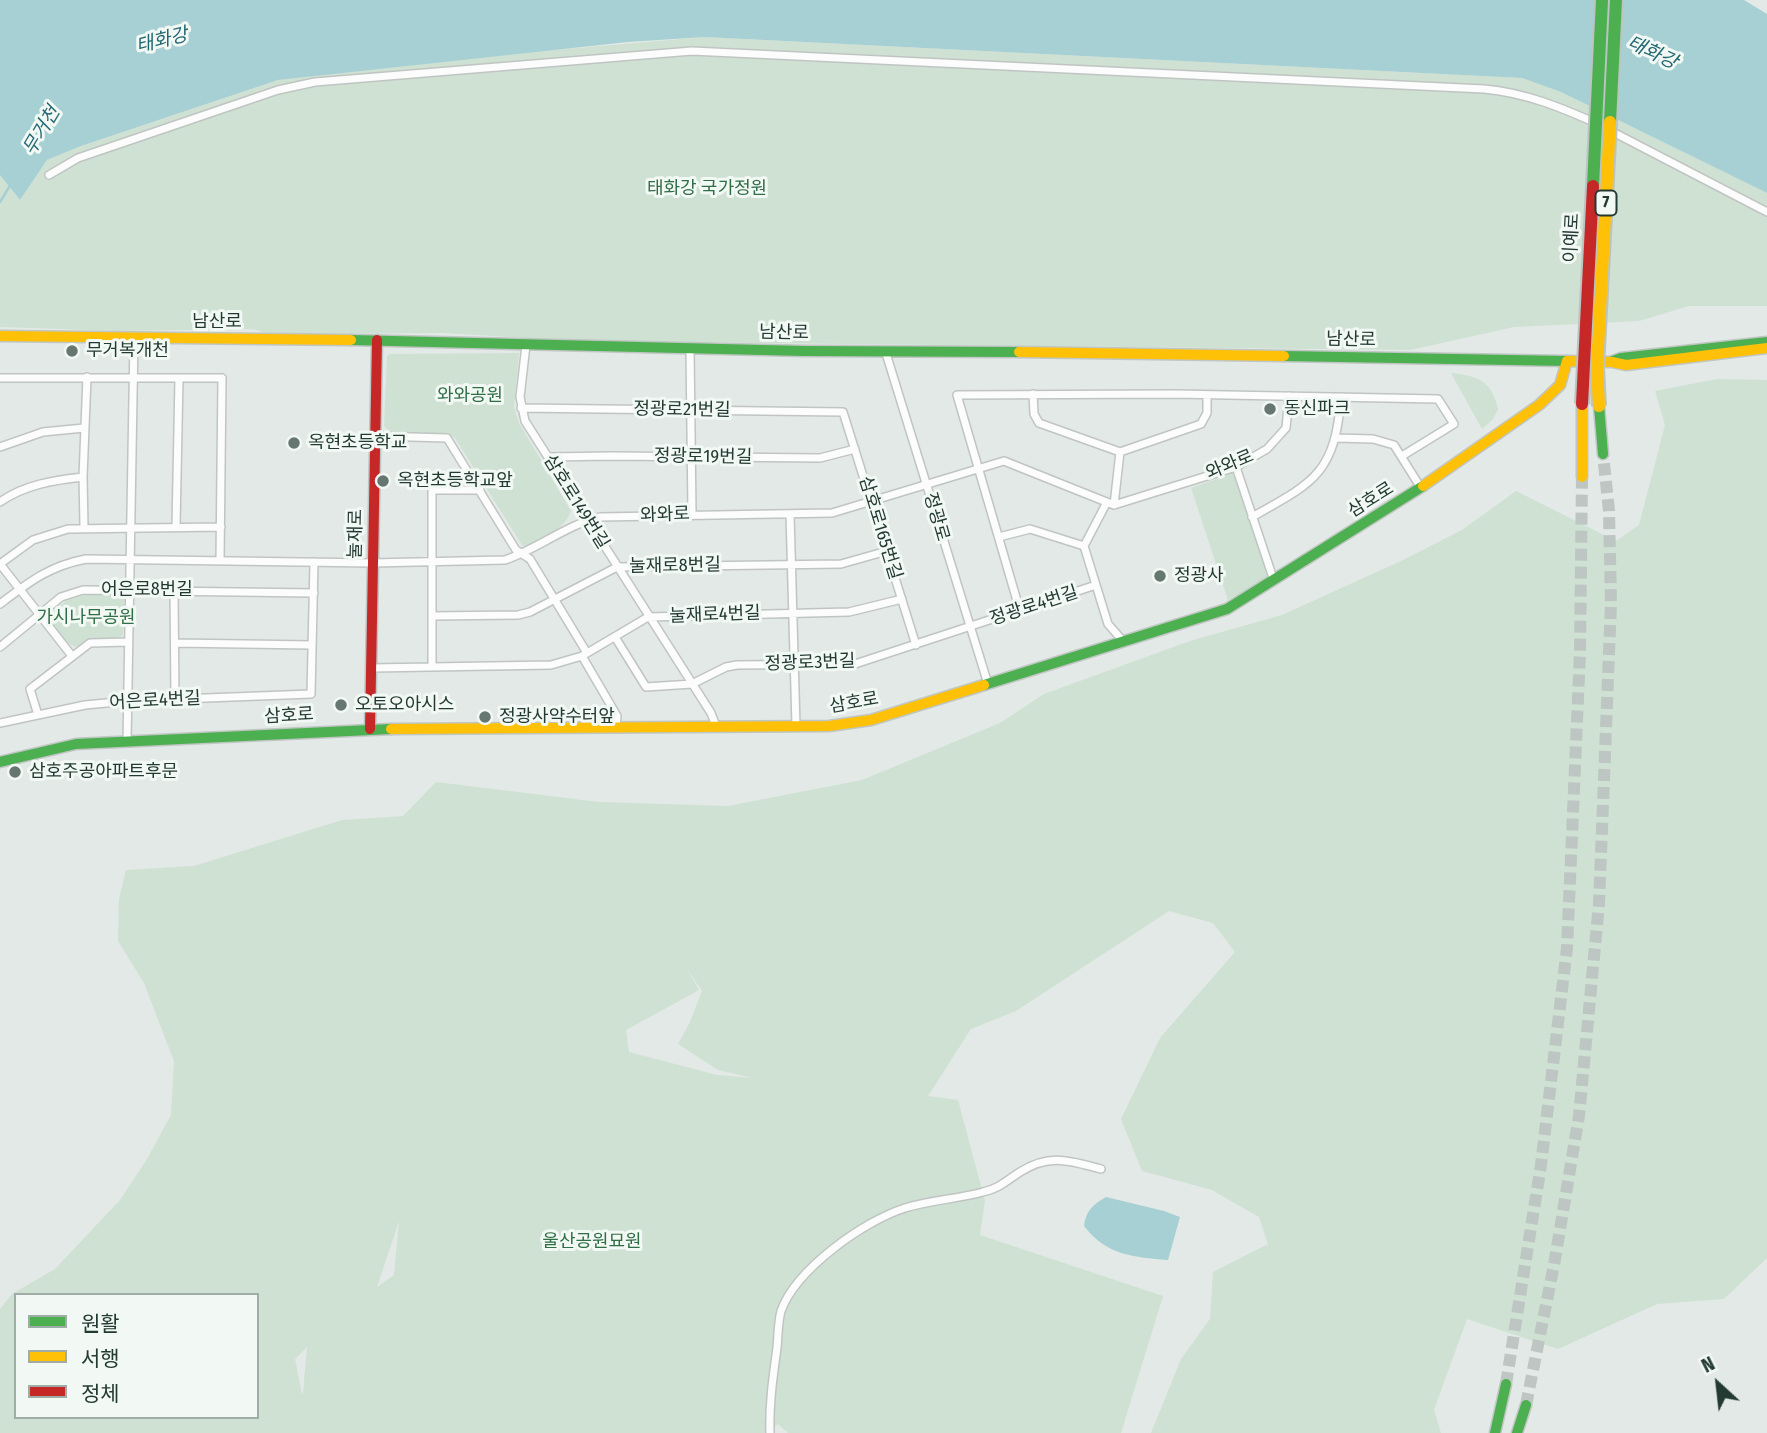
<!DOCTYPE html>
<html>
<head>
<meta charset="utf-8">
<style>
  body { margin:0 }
  #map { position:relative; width:1767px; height:1433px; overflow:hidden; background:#e3e9e6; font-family:"Fira Sans Condensed","Noto Sans KR",sans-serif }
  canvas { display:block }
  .legend { position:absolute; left:14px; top:1293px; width:245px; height:126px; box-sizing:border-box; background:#f2f8f4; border:2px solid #9faca7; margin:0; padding:9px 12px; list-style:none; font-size:21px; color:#233a33 }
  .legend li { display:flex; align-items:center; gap:14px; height:35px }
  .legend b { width:35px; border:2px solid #9faca7 }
  .north { position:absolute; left:1683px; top:1349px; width:70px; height:70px; -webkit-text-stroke:5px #f2f8f4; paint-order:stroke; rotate:333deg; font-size:19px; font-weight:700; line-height:28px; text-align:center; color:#233a33 }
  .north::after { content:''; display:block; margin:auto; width:24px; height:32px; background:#233a33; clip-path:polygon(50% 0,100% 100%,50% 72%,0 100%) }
</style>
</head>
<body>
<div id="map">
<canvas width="1767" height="1433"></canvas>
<ul class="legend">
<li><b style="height:9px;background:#4caf50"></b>원활</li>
<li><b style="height:9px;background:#ffc107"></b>서행</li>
<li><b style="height:9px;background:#c62828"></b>정체</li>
</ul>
<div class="north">N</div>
</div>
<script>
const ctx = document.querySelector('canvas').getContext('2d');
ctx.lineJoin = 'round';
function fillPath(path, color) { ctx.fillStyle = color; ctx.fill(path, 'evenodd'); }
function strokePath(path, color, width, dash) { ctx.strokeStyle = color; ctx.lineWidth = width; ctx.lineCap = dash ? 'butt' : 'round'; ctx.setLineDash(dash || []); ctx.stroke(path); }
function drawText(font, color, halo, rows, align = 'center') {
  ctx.font = font + ' "Fira Sans Condensed","Noto Sans KR",sans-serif'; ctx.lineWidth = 6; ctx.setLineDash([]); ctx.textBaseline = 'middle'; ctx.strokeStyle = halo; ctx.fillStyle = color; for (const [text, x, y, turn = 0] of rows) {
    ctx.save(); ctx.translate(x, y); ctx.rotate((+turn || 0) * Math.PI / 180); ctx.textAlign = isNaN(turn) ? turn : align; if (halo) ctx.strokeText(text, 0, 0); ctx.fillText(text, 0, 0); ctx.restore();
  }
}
fillPath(new Path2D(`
  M 705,37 L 1522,78 L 1561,92 L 1767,193 L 1767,306 L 1689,306 L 1639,321 L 1514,327 L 1410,350 L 576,341 L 444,333 L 269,334 L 253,329 L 118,331 L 0,327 L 0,175 L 20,200 L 47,160 L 81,146 L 278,80 L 438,60 Z
  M 519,353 L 514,407 L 519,423 L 571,511 C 563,531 545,537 527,547 L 522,545 L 455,438 L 448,434 L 392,434 L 384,426 L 387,356 L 390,354 Z
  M 1451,373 C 1478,376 1492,381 1498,409 L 1493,419 L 1482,429 Z
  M 1717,379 L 1767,380 L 1767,1258 L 1724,1299 L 1657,1304 L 1558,1349 L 1467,1319 L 1434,1410 L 1441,1433 L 1151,1433 L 1181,1359 L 1210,1319 L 1213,1272 L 1268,1244 L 1259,1217 L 1212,1190 L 1142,1171 L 1121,1119 L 1160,1038 L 1235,952 L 1213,923 L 1169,911 L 1016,1011 L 971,1029 L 928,1096 L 958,1100 L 985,1201 L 980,1235 L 1163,1296 L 1121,1433 L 788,1433 L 778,1424 L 768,1433 L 0,1433 L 0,1309 L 12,1294 L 55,1269 L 120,1200 L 147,1159 L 171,1115 L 174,1061 L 144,983 L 118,941 L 119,899 L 126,870 L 194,866 L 342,820 L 403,816 L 436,782 L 599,802 L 728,806 L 862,780 L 1000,723 L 1044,694 L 1190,641 L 1282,615 L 1401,561 L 1462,530 L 1516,491 L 1616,541 L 1639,525 L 1665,425 L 1655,391 ZM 687,969 L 702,991 L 690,1022 L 678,1044 L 718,1070 L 753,1078 L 717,1075 L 629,1052 L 626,1030 L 699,990 ZM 399,1221 L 394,1275 L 377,1287 ZM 16,1295 L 257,1295 L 257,1417 L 16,1417 ZM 307,1347 L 303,1393 L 302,1394 L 295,1359 Z
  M 1233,473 L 1269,578 L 1228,600 L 1191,488 Z
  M 84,595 L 119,595 L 124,599 L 123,634 L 119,639 L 92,639 L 77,647 C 65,645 52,627 50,615 L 66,601 Z`), '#cee1d3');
fillPath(new Path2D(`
  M 0,0 L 1744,0 L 1767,14 L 1767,193 L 1561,92 L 1522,78 L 705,37 L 628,42 L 278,80 L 81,146 L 47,160 L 20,200 L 0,175 Z
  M 1106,1197 L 1164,1211 L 1180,1217 L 1168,1260 C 1134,1257 1107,1256 1084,1226 C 1086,1211 1092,1205 1106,1197 Z`), '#a7d0d4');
strokePath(new Path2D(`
  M 0,202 L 11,184`), '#a7d0d4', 2.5);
strokePath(new Path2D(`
  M 1506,1384 L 1541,1165 L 1567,948 L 1580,653 L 1582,477
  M 1526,1405 L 1554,1265 L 1579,1116 L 1599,904 L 1611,603 L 1609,511 L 1603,454`), '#bdc6c2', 12, [12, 6]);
const street = new Path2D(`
  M 1609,130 L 1767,212
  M 49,175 L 78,158 L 278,90 L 315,82 L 692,51 L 1484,89 C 1526,93 1560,107 1598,124
  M 526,345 L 520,397 L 525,421 L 711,713 L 716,726
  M 690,348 L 692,514
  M 885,350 L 988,684
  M 0,378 L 222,378 L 220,561
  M 1033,394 L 1034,414 L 1039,423 L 1120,452 L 1201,424 L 1207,413 L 1207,395
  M 521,408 L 843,412 L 916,645
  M 376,436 L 447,438 L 516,550 L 530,559 L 587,653
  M 1336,438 L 1373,439 L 1394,445 L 1421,488
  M 0,447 L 43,432 L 84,428
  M 549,457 L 611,456 L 820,458 L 855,449
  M 1236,467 L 1274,581
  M 0,502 C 24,485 54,480 83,477
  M 1114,505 L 1120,452
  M 790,514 L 796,726
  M 1252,517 C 1315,482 1335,473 1341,397
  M 84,527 L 83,477 L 87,377
  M 176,527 L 179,378
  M 999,537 L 1030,529 L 1084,546 L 1108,624 L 1123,641
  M 1084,546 L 1107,502
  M 0,564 L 33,540 L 68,529 L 221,527
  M 0,564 L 72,656
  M 174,590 L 175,700
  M 0,604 C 29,582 49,566 86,559 L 373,563 L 505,560 C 538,549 566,525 600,517 L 832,513 L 1004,461 L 1114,505 L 1236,467 L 1267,449 L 1286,428 L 1289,396
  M 1020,611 L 957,395 L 1175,394 L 1438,399 L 1454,424 L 1402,456
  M 432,616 L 518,615 L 530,612 L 617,567 L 841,564 L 887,551
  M 615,637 L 646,687 L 692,684 L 726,667 L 737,665 L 855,664 L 1096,585
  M 175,643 L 312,645
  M 0,647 L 61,597 L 83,590 L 314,593
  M 582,656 L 617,716 L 616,727
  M 432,667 L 432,490 L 480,490
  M 371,668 L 551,665 L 582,656 L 648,617 L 849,612 L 902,599
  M 38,715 L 30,689 L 90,643 L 128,642
  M 0,723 L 85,705 L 127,701 L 311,694 L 314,562
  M 127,742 L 134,339
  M 770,1433 C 769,1404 773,1377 777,1348 C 778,1337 778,1322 781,1311 C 796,1269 864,1221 905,1208 C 930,1200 958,1199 983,1192 C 1000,1188 1006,1181 1020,1172 C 1050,1153 1070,1161 1101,1169`);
const fast = new Path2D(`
  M 351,340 L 804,351 L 1019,352
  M 1284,356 L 1567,361
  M 1613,361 L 1621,358 L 1767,342
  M 1599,406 L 1603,454
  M 984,685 L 1227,609 L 1423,486
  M 0,762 L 76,744 L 391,729
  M 1495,1433 L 1506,1384
  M 1517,1433 L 1526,1405`);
const slow = new Path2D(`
  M 0,336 L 351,340
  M 1019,352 L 1284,356
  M 1582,404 L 1582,477
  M 1423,486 L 1539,405 L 1560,385 L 1567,361 L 1612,362 L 1626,365 L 1767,348
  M 391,729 L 829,726 L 871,720 L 984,685`);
const jam = new Path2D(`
  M 370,729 L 377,340`);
strokePath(street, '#c0c5c3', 10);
strokePath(fast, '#c0c6c3', 13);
strokePath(slow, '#c0c6c3', 13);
strokePath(jam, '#c0c6c3', 13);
strokePath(street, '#fbfcfb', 7);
strokePath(fast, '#4caf50', 10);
strokePath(slow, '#ffc107', 10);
strokePath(jam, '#c62828', 10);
const fastBridge = new Path2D(`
  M 1610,122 L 1616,0
  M 1593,186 L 1602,0`);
const slowBridge = new Path2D(`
  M 1599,406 L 1597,367 L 1610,122`);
const jamBridge = new Path2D(`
  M 1582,404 L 1593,186`);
strokePath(fastBridge, '#bcc4c2', 16, []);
strokePath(slowBridge, '#bcc4c2', 16, []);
strokePath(jamBridge, '#bcc4c2', 16, []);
strokePath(fastBridge, '#4caf50', 12);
strokePath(slowBridge, '#ffc107', 12);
strokePath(jamBridge, '#c62828', 12);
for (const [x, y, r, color] of [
  [72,351,7,"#667772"],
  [1270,409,7,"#667772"],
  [294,443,7,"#667772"],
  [383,481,7,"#667772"],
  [1160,576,7,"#667772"],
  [341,705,7,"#667772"],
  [485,717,7,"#667772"],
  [15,772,7,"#667772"]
]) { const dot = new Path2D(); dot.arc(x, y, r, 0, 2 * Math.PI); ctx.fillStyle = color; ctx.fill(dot); strokePath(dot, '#f2f8f4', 2.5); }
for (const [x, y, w] of [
  [1606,203,21]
]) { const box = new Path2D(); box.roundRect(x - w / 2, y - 12.5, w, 25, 5); ctx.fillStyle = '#f2f8f4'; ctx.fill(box); strokePath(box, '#233a33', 2); }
drawText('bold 16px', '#233a33', null, [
  ["7",1606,203]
]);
drawText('18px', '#306e45', '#f2f8f4', [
  ["태화강 국가정원",707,189],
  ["와와공원",470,396],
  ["가시나무공원",86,618],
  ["울산공원묘원",592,1242]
]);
drawText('18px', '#233a33', '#f2f8f4', [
  ["이예로",1572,238,-87],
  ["남산로",217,322],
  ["남산로",784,333,1],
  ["남산로",1351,340,1],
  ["정광로21번길",682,410,1],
  ["정광로19번길",703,457,1],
  ["와와로",1230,465,-23],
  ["삼호로",1371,500,-32],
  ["삼호로149번길",576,502,58],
  ["와와로",665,515,-2],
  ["정광로",936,517,74],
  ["삼호로165번길",880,528,73],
  ["눌재로",356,534,-89],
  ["눌재로8번길",675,566,-1],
  ["어은로8번길",147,590],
  ["정광로4번길",1034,606,-18],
  ["눌재로4번길",715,615,-2],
  ["정광로3번길",810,663,-2],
  ["어은로4번길",155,701,-3],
  ["삼호로",854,703,-10],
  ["삼호로",289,716,-3]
]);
drawText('18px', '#233a33', '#f2f8f4', [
  ["무거복개천",86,351],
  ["동신파크",1284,409],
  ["옥현초등학교",308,443],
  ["옥현초등학교앞",397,481],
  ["정광사",1174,576],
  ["오토오아시스",355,705],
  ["정광사약수터앞",499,717],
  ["삼호주공아파트후문",29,772]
], 'left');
drawText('italic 19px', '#216872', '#f2f8f4', [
  ["태화강",162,41,-14],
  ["태화강",1652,53,25],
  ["무거천",42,131,-59]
]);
</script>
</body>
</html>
